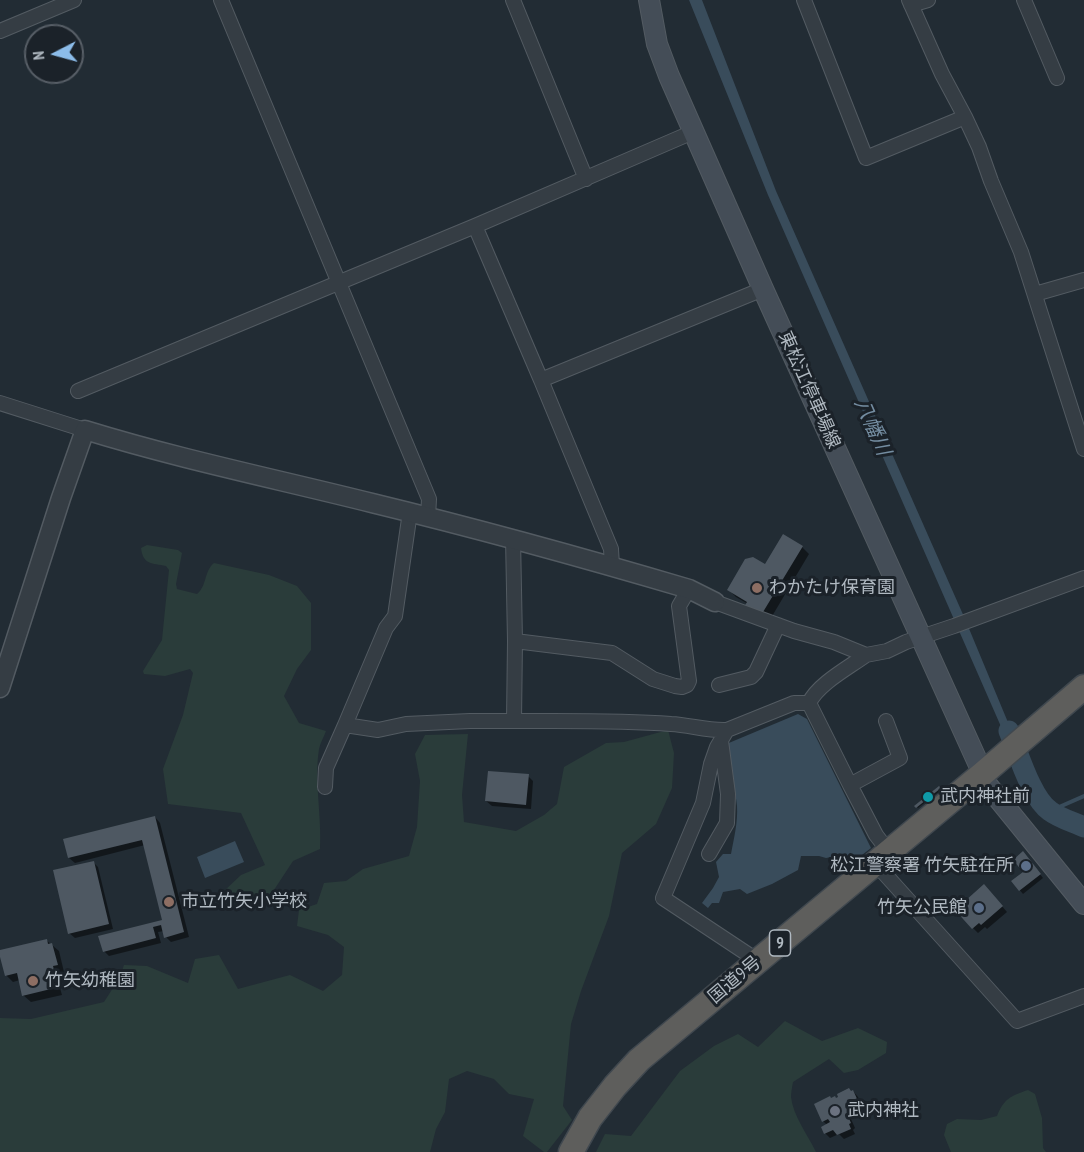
<!DOCTYPE html>
<html>
<head>
<meta charset="utf-8">
<style>
  body { margin:0 }
  #map { position:relative; width:1084px; height:1152px; overflow:hidden; background:#222c34; font-family:"PT Sans Narrow",sans-serif }
  canvas { display:block }
  .north { position:absolute; left:24px; top:24px; width:60px; height:60px; box-sizing:border-box; background:#1b2229; border:2px solid #575e66; border-radius:50%; rotate:264deg; font-size:16px; font-weight:700; line-height:24px; text-align:center; color:#b0b9c1 }
  .north::after { content:''; display:block; margin:auto; width:21px; height:27px; background:#8cbce9; clip-path:polygon(50% 0,100% 100%,50% 72%,0 100%) }
</style>
</head>
<body>
<div id="map">
<canvas width="1084" height="1152"></canvas>
<div class="north">N</div>
</div>
<script>
const ctx = document.querySelector('canvas').getContext('2d');
ctx.lineJoin = 'round';
function fillPath(path, color) { ctx.fillStyle = color; ctx.fill(path, 'evenodd'); }
function strokePath(path, color, width, dash) { ctx.strokeStyle = color; ctx.lineWidth = width; ctx.lineCap = dash ? 'butt' : 'round'; ctx.setLineDash(dash || []); ctx.stroke(path); }
function drawText(font, color, halo, rows, align = 'center') {
  ctx.font = font + ' "PT Sans Narrow","Noto Sans JP",sans-serif'; ctx.lineWidth = 6; ctx.setLineDash([]); ctx.textBaseline = 'middle'; ctx.strokeStyle = halo; ctx.fillStyle = color; for (const [text, x, y, turn = 0] of rows) {
    ctx.save(); ctx.translate(x, y); ctx.rotate((+turn || 0) * Math.PI / 180); ctx.textAlign = isNaN(turn) ? turn : align; if (halo) ctx.strokeText(text, 0, 0); ctx.fillText(text, 0, 0); ctx.restore();
  }
}
fillPath(new Path2D(`
  M 147,545 L 178,550 L 182,553 L 176,584 L 177,589 L 197,594 C 207,586 204,571 214,563 L 269,575 L 297,586 L 311,603 L 311,650 L 297,669 L 284,696 L 299,723 L 326,731 C 324,737 320,743 319,749 C 314,780 322,817 320,849 L 293,861 L 272,893 L 229,906 L 224,891 L 241,875 L 265,865 L 241,813 L 168,804 L 163,769 L 183,715 L 193,673 L 190,669 L 165,676 L 144,674 L 143,671 L 162,640 L 169,570 L 166,566 C 152,563 143,565 141,548 Z
  M 668,730 L 674,753 L 672,788 L 656,824 L 622,853 L 609,916 L 581,991 L 571,1024 L 563,1106 L 572,1120 L 547,1152 L 544,1152 L 523,1136 L 534,1099 L 509,1094 L 494,1079 L 467,1071 L 449,1079 L 445,1112 L 436,1129 L 430,1152 L 0,1152 L 0,1018 L 31,1019 L 104,1002 L 120,977 L 124,965 L 147,966 L 188,983 L 195,959 L 219,955 L 238,989 L 290,975 L 323,991 L 342,975 L 344,947 L 328,935 L 297,926 L 299,910 L 317,904 L 324,883 L 346,881 L 363,869 L 409,856 L 417,827 L 420,781 L 415,754 L 425,735 L 468,734 L 462,795 L 464,822 L 516,831 L 544,815 L 557,804 L 564,767 L 606,743 L 624,742 Z
  M 785,1021 L 822,1041 L 858,1028 L 887,1042 L 886,1053 L 858,1070 L 844,1073 L 829,1059 L 793,1082 C 792,1087 791,1093 791,1097 C 793,1116 808,1135 816,1152 L 596,1152 L 605,1134 L 631,1136 L 680,1071 L 714,1046 L 738,1034 L 758,1047 Z
  M 1028,1090 L 1035,1094 L 1042,1118 L 1043,1148 L 1046,1152 L 951,1152 L 944,1135 L 947,1124 L 957,1119 L 981,1120 L 997,1116 C 1004,1099 1010,1096 1028,1090 Z`), '#2a3c3a');
fillPath(new Path2D(`
  M 689,0 L 702,0 L 776,191 L 965,619 L 1012,732 L 1006,738 L 768,195 Z
  M 798,714 L 807,719 L 871,848 L 849,865 L 842,855 L 826,858 L 819,856 L 801,856 L 798,870 L 772,884 L 747,894 L 740,889 L 723,892 L 719,903 L 712,903 L 708,908 L 702,903 L 713,888 L 719,877 L 716,862 L 723,854 L 731,854 C 734,838 738,822 737,806 C 735,786 729,765 724,745 Z
  M 235,841 L 244,862 L 205,878 L 197,857 Z`), '#394c5b');
fillPath(new Path2D(`
  M 802,547 L 809,554 L 768,623 L 748,604 L 736,597 L 729,590 L 765,566 Z
  M 528,776 L 533,781 L 531,809 L 492,806 L 486,801 Z
  M 939,788 L 941,790 L 918,808 L 916,806 Z
  M 155,817 L 160,823 L 189,937 L 171,942 L 166,937 L 164,931 L 158,932 L 161,943 L 109,956 L 104,951 L 164,921 L 145,845 L 75,863 L 69,858 Z
  M 1026,856 L 1043,878 L 1023,894 L 1013,882 L 1025,873 Z
  M 93,862 L 98,867 L 113,929 L 75,938 L 69,933 Z
  M 989,891 L 1007,912 L 987,929 L 985,927 L 978,933 L 973,928 Z
  M 46,940 L 59,951 L 64,972 L 59,973 L 61,981 L 58,981 L 62,995 L 31,1002 L 23,995 L 20,980 L 13,982 L 6,975 Z
  M 853,1091 L 858,1097 L 862,1106 L 860,1107 L 862,1113 L 851,1119 L 855,1128 L 853,1130 L 855,1134 L 844,1139 L 839,1134 L 830,1138 L 825,1133 L 827,1125 L 823,1121 L 836,1099 Z`), '#0007');
strokePath(new Path2D(`
  M 1050,811 L 1084,796`), '#394c5b', 4);
strokePath(new Path2D(`
  M 1009,731 C 1018,752 1031,798 1050,811 C 1059,818 1073,822 1084,827`), '#394c5b', 21);
fillPath(new Path2D(`
  M 783,534 L 803,546 L 760,617 L 744,607 L 747,602 L 727,590 L 745,559 L 753,557 L 765,564 Z
  M 488,771 L 529,774 L 526,805 L 485,801 Z
  M 939,786 L 941,788 L 916,808 L 914,806 Z
  M 155,816 L 184,932 L 164,938 L 161,925 L 153,927 L 156,938 L 103,952 L 98,936 L 162,920 L 142,840 L 68,858 L 63,839 Z
  M 1023,851 L 1041,874 L 1019,891 L 1011,881 L 1023,872 L 1013,860 Z
  M 94,861 L 109,924 L 68,934 L 53,870 Z
  M 984,884 L 1003,906 L 981,925 L 979,923 L 972,929 L 955,910 Z
  M 47,939 L 48,944 L 52,943 L 58,965 L 53,966 L 55,974 L 52,974 L 55,988 L 22,996 L 17,973 L 5,976 L 0,957 L 0,950 Z
  M 849,1088 L 851,1091 L 853,1090 L 858,1101 L 856,1102 L 858,1108 L 847,1114 L 851,1123 L 849,1124 L 851,1129 L 837,1135 L 833,1130 L 824,1134 L 821,1127 L 830,1122 L 828,1119 L 822,1122 L 814,1104 L 830,1096 L 831,1098 L 835,1096 L 836,1098 L 838,1097 L 837,1094 Z`), '#4e5862');
const minor = new Path2D(`
  M 221,0 L 429,499 L 428,517
  M 513,0 L 586,179
  M 804,0 L 866,158 L 965,117
  M 909,0 L 942,74 L 965,117 L 979,147 L 991,181 L 1021,252 L 1084,449
  M 1024,0 L 1057,78
  M 911,5 L 928,0
  M 0,31 L 74,0
  M 475,226 L 541,380 L 763,289
  M 1035,294 L 1084,280
  M 541,380 L 611,549 L 612,566
  M 78,391 L 475,226 L 693,132
  M 0,403 L 85,430
  M 410,512 L 395,616 L 386,628 L 345,725 L 378,730 L 406,724 L 470,721 L 514,721 L 515,641 L 513,538
  M 715,602 L 794,631 L 834,642 L 866,655 L 887,651 L 906,642 L 954,626 L 1084,578
  M 515,641 L 612,653 L 653,679 L 675,686 L 682,687 L 687,685 L 689,681 L 679,606 L 689,589
  M 719,685 L 751,677 L 756,672 L 778,625
  M 809,703 L 850,785 L 900,758 L 886,721
  M 514,721 C 566,721 619,720 671,724 C 690,725 708,731 727,730 L 794,703 L 809,703 C 818,684 848,668 866,655
  M 727,730 L 717,747 L 711,764 L 703,803 L 663,898 L 749,955 L 756,963
  M 850,785 L 876,835 L 889,852
  M 325,787 L 326,768 L 345,725
  M 709,854 L 727,823 L 728,794 L 721,741
  M 875,863 L 1017,1021 L 1084,996`);
const tertiary = new Path2D(`
  M 0,688 L 61,498 L 85,430 C 179,459 276,479 372,503 C 479,529 584,558 689,589 L 715,602`);
const secondary = new Path2D(`
  M 649,0 L 657,44 L 669,76 L 763,289 L 979,765 L 980,776 L 1084,904`);
const trunk = new Path2D(`
  M 571,1152 L 590,1118 L 615,1086 L 639,1060 L 980,776 L 1084,687`);
strokePath(minor, '#535b62', 16);
strokePath(tertiary, '#535b62', 21);
strokePath(secondary, '#535b62', 22);
strokePath(trunk, '#40484f', 27);
strokePath(minor, '#353d44', 14);
strokePath(tertiary, '#353d44', 18);
strokePath(secondary, '#444d57', 20);
strokePath(trunk, '#5e5e5c', 24);
for (const [x, y, r, color] of [
  [757,588,6,"#8d6e63"],
  [928,797,6,"#0f9aa8"],
  [1026,866,6,"#5c6f8a"],
  [169,902,6,"#8d6e63"],
  [979,908,6,"#5c6f8a"],
  [33,981,6,"#8d6e63"],
  [835,1111,6,"#6b7280"]
]) { const dot = new Path2D(); dot.arc(x, y, r, 0, 2 * Math.PI); ctx.fillStyle = color; ctx.fill(dot); strokePath(dot, '#1b2229', 2); }
for (const [x, y, w] of [
  [780,943,21]
]) { const box = new Path2D(); box.roundRect(x - w / 2, y - 13, w, 26, 4.5); ctx.fillStyle = '#1b2229'; ctx.fill(box); strokePath(box, '#b0b9c1', 1.5); }
drawText('bold 16px', '#b0b9c1', null, [
  ["9",780,943]
]);
drawText('18px', '#b0b9c1', '#1b2229', [
  ["東松江停車場線",809,390,66],
  ["国道9号",735,980,-40]
]);
drawText('18px', '#b0b9c1', '#1b2229', [
  ["わかたけ保育園",769,588],
  ["武内神社前",940,797],
  ["松江警察署 竹矢駐在所",1014,866,"right"],
  ["市立竹矢小学校",181,902],
  ["竹矢公民館",967,908,"right"],
  ["竹矢幼稚園",45,981],
  ["武内神社",847,1111]
], 'left');
drawText('italic 20px', '#748da1', '#1b2229', [
  ["八幡川",872,427,66]
]);
</script>
</body>
</html>
